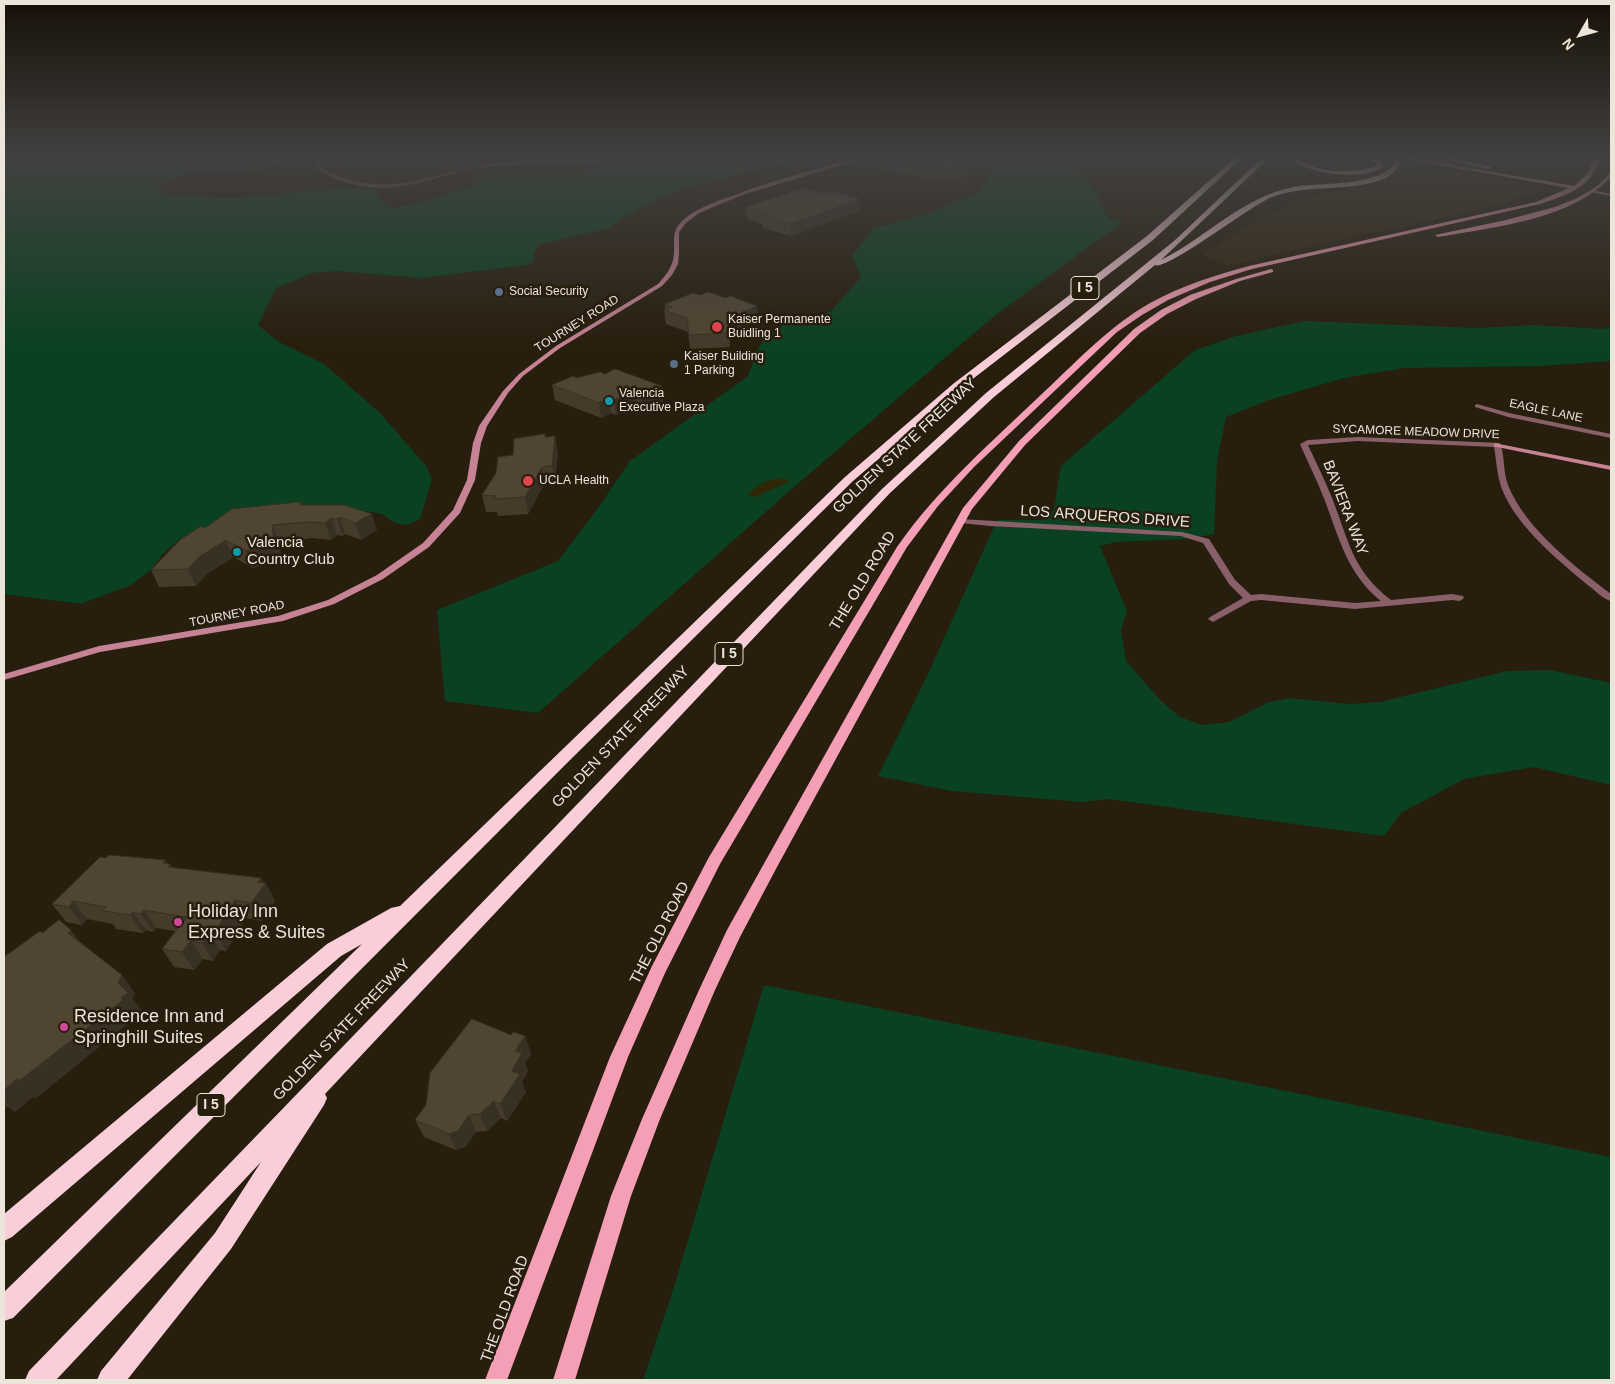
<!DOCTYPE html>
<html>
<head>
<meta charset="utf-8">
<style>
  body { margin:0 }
  #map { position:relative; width:1615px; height:1384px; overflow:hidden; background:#281e0d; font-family:Helvetica,sans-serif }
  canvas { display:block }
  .frame { position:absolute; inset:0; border:5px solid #ece5da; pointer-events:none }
  .north { position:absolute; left:1555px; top:10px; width:50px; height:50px; -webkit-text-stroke:4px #281e0d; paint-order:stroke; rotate:232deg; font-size:14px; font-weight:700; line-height:20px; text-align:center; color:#ece5da }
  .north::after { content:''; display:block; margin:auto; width:18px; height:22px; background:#ece5da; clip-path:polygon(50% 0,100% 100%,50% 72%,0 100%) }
</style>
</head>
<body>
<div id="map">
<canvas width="1615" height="1384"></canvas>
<div class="frame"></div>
<div class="north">N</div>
</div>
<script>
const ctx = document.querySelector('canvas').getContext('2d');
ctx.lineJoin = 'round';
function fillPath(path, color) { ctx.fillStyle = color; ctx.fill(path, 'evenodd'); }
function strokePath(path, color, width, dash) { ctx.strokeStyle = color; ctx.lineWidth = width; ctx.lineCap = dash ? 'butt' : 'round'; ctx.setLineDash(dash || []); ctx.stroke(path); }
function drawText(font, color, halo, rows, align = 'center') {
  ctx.font = font + ' Helvetica,sans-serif'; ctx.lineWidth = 5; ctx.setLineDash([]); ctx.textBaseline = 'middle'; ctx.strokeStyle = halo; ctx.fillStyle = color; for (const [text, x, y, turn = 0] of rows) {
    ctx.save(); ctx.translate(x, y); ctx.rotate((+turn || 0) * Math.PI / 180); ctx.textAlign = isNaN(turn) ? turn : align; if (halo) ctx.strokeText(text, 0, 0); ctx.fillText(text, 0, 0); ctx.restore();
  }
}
fillPath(new Path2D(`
  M 1421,166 L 1523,183 L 1537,189 L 1537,192 L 1486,208 L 1405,227 L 1359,235 L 1228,266 L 1209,259 L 1203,254 L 1265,216 L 1298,203 L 1300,199 L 1375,186 L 1403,176 Z`), '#33260e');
fillPath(new Path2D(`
  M 4,156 L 286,156 L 285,161 L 265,169 L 251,170 L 191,171 L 156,187 L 167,195 L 235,198 L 342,188 L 373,189 L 389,209 L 418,203 L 472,186 C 495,167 529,178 556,177 C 568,177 582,171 594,169 L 593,166 L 640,156 L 811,156 L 686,188 L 643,206 L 606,229 L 540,244 L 534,251 L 533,262 L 527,265 L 421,278 L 338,271 L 312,273 L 276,288 L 258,325 L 279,342 L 324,364 L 380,413 L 426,466 L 432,479 L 420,519 L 407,525 L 395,523 L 382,514 L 355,509 L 207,527 L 180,539 L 163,554 L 151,570 L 131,585 L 83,603 L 74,603 L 4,594 Z
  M 998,156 L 1064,156 L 1097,194 L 1108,219 L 1124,221 L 993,317 L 794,487 L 538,713 L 445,701 L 437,610 L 558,561 L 598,508 L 630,461 L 748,376 L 758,349 L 767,334 L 787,322 L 830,312 L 861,277 L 852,256 L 873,228 L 928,214 L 980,191 L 991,174 Z
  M 1305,321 L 1476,328 L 1534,325 L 1604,329 L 1611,326 L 1611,361 L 1540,366 L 1404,368 L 1344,378 L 1269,400 L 1226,417 L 1217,461 L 1214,534 L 1187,539 L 1116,542 L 1100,546 L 1127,611 L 1121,629 L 1126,661 L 1159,699 L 1180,717 L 1202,725 L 1229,722 L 1269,702 L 1290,698 L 1350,704 L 1380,702 L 1507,671 L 1550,670 L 1611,683 L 1611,785 L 1534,767 L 1464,779 L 1401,813 L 1384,836 L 1108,799 L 1082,802 L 952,791 L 878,776 L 928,674 L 997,520 L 1044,520 L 1054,509 L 1061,466 L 1195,350 L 1236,336 Z
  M 764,985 L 1611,1157 L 1611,1380 L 643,1380 L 674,1287 Z`), '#0a4120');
fillPath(new Path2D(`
  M 780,478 L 787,479 L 788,482 L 755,497 L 747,494 L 764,482 Z`), '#2f2705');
fillPath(new Path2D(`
  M 324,156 L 329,156 L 320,163 L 320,167 C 325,170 331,173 337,175 C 390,199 443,170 496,163 C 524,159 552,162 580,161 C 598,161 615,156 633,156 C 607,165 577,164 550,164 C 525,164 501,165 477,168 C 441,174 406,192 369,187 C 352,185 329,179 316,167 L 316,163 Z
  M 1079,156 L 1077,158 L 1074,156 Z
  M 1477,404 L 1509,413 L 1611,434 L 1611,438 L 1508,417 L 1475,407 L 1475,405 Z
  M 1358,437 L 1500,443 C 1505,456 1503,472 1508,485 C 1525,528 1575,567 1611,594 L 1611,601 C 1603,599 1596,591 1589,586 C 1560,562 1521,530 1505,496 C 1497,480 1497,464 1494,447 L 1358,441 L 1308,445 C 1316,463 1325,480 1332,498 C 1349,541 1352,570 1391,600 L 1452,594 L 1463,596 L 1464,598 L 1460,601 L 1452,600 L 1355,609 L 1261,600 L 1251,601 L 1213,622 L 1208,619 L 1210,617 L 1243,598 L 1229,584 L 1203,543 L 1181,536 L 990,526 L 960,523 L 956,521 L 960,519 L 1182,532 L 1209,539 L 1235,580 L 1251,595 L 1261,594 L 1355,603 L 1381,601 C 1348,575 1339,538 1325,501 C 1318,482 1308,463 1300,444 L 1308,440 Z`), '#89606a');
fillPath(new Path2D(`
  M 864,156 L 872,156 L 745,194 L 699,213 L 686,223 L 679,232 L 679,254 L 678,264 L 672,275 L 662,286 L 560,348 L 523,376 L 508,393 L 487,426 L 481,443 L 475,480 L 460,513 L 429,547 L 383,579 L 334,604 L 283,621 L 100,652 L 4,680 L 4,674 L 99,646 L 278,616 L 328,600 L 377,575 L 423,543 L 453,510 L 467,480 L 473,443 L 479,426 L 503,391 L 519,374 L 556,346 L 658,284 C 666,275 673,267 674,254 C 675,242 671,233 681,222 C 694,209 714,202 732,196 C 775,179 820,168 864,156 Z
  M 1592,190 L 1611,194 L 1611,196 L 1590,192 Z
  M 1494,443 L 1611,466 L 1611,470 L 1497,447 L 1494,447 Z`), '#c68395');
fillPath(new Path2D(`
  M 1388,156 L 1401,156 L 1574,186 L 1588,173 L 1594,156 L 1600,156 C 1594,187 1567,195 1540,204 L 1252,269 L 1210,282 L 1168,300 L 1142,315 L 1117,332 L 974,467 L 938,506 L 907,547 L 720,864 L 665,973 L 628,1057 L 507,1380 L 485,1380 L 610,1057 L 652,966 L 709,857 L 897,547 C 939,487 993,441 1045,391 C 1078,360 1110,326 1150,303 C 1181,286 1215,275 1249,266 L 1536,202 L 1569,188 Z
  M 1611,172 L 1611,177 C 1571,220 1494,227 1438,237 L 1435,235 L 1506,220 L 1555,207 L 1577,198 L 1596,187 Z
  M 1271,269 L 1273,270 L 1273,272 L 1240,281 L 1196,299 L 1167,314 L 1140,333 L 1025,445 L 972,509 L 777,867 L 740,937 L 715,990 L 660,1119 L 631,1196 L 575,1380 L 553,1380 L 611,1196 L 642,1119 L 699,990 L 727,930 L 766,860 L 963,508 L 1019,441 L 1134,329 L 1161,310 L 1190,295 L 1236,279 Z`), '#f59fb6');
fillPath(new Path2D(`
  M 1237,156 L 1244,156 L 1153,240 L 961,388 L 853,481 L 567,763 L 13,1318 L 4,1321 L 4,1292 L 362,944 L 341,956 L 12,1237 L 4,1241 L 4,1214 L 327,944 L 391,908 L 400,906 L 845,477 L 953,384 L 1147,236 Z
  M 1264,156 L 1271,156 L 1161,260 C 1207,237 1241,198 1293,187 C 1319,182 1391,188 1397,156 L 1403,156 C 1401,167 1391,177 1381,180 C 1346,192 1307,184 1272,197 C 1251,205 1167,271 1155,265 L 994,397 L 890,493 L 325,1094 L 327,1098 L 324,1105 L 231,1249 L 127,1380 L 97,1380 L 101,1371 L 215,1233 L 261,1162 L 56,1380 L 25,1380 L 29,1371 L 882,489 L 986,393 L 1174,241 Z
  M 1288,156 L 1295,156 C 1313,174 1354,174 1377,166 L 1376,163 L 1365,156 L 1373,156 L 1381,161 L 1383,167 C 1362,181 1305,175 1288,156 Z
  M 1428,156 L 1443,156 L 1492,167 L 1489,169 Z`), '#f9ced8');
fillPath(new Path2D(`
  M 878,156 L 975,156 L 975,166 L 961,179 L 955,178 L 950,182 L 877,168 Z
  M 746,207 L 860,211 L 791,236 L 763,228 L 763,224 L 747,219 Z
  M 700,295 L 726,298 L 757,320 L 729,332 L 730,347 L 690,349 L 688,332 L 666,324 L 664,310 L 665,310 L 665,304 Z
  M 577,378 L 663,401 L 642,412 L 637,410 L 629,414 L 624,412 L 616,415 L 611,413 L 601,418 L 555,400 L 552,385 Z
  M 546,437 L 558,452 L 555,482 L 545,483 L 528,514 L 498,516 L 497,512 L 486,512 L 482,495 L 496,473 L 513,455 Z
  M 301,502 L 302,505 L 344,505 L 377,530 L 361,540 L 345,534 L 343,536 L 337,535 L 331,540 L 313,538 L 279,542 L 281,558 L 253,568 L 233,557 L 207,574 L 196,586 L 159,587 L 151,570 L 205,528 Z
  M 106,858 L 165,860 L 168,864 L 170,864 L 173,868 L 261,878 L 275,901 L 261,921 L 246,918 L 226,951 L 220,950 L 213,961 L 203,959 L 194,970 L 174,967 L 162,949 L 175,931 L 156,928 L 153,932 L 146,930 L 143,933 L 116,929 L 113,924 L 87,919 L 82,925 L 66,922 L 52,904 Z
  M 42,933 L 81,942 L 135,993 L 132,998 L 142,1011 L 135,1016 L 136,1017 L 36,1098 L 34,1096 L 15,1112 L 8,1106 L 4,1110 L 4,957 Z
  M 511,1035 L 525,1036 L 531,1054 L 525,1063 L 528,1071 L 522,1082 L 526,1092 L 507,1121 L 501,1118 L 487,1131 L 476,1132 L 465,1147 L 456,1150 L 424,1137 L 415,1120 Z`), '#453b2b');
fillPath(new Path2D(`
  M 972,156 L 975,156 L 975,166 L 961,179 L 962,166 Z
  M 956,165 L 955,178 L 950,182 L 951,169 Z
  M 860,199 L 860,211 L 791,236 L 791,224 Z
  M 757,306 L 757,320 L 728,333 L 727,319 Z
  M 662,386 L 663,401 L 642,412 L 641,396 Z
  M 636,394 L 637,410 L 629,414 L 627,399 Z
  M 622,396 L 624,412 L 616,415 L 614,400 Z
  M 609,398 L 611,413 L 601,418 L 599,403 Z
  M 555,436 L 558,452 L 555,482 L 552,466 Z
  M 542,467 L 545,483 L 528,514 L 525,497 Z
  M 372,514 L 377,530 L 361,540 L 355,523 Z
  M 340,517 L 345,534 L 343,536 L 337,519 Z
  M 331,518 L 337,535 L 331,540 L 325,523 Z
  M 272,525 L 279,542 L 281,558 L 253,568 L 246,551 Z
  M 226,540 L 233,557 L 207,574 L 196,586 L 188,569 L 199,557 Z
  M 165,860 L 169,866 L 170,864 L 182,883 L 163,863 Z
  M 261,878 L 264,885 L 266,883 L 275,901 L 261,921 L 251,903 L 258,882 Z
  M 235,900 L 246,918 L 226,951 L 215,932 Z
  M 73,901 L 87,919 L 82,925 L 69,907 Z
  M 144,910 L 156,928 L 153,932 L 141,914 Z
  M 133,912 L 146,930 L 143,933 L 130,915 Z
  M 71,930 L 85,948 L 68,933 Z
  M 209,932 L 220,950 L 213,961 L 202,943 Z
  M 191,941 L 203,959 L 194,970 L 182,952 Z
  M 122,975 L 135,993 L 132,998 L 142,1011 L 135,1016 L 136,1017 L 36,1098 L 19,1081 L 121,998 L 118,983 Z
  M 525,1036 L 531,1054 L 525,1063 L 528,1071 L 522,1082 L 526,1092 L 507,1121 L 500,1104 L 512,1071 L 515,1051 Z
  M 17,1079 L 34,1096 L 15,1112 L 4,1100 L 4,1090 Z
  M 494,1101 L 501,1118 L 487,1131 L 480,1114 Z
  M 4,1102 L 8,1106 L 4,1110 Z
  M 469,1115 L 476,1132 L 465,1147 L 456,1150 L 449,1134 Z`), '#383023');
const building = new Path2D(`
  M 885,156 L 972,156 L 962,166 L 956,165 L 951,169 Z
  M 804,188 L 824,194 L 831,191 L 860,199 L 791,224 L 763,216 L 769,214 L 746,207 Z
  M 708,292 L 726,298 L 730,296 L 757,306 L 727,319 L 729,333 L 689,335 L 687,318 L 664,310 L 672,307 L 665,304 L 693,293 L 700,295 Z
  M 615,369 L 662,386 L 641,396 L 636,394 L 627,399 L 622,396 L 614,400 L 609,398 L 599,403 L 552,385 L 573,376 L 577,378 L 600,372 L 605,374 Z
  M 545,434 L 545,437 L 555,436 L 552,466 L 542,467 L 525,497 L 494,499 L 496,496 L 482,495 L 496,473 L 498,457 L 513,455 L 514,439 Z
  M 301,502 L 300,505 L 344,505 L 372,514 L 355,523 L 340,517 L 337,519 L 331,518 L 325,523 L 307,522 L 272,525 L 274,541 L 246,551 L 226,540 L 199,557 L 188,569 L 151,570 L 180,540 L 201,526 L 205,528 L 232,509 Z
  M 109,855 L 165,860 L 163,863 L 170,864 L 168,867 L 261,878 L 258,882 L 266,883 L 251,903 L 235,900 L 215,932 L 209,932 L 202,943 L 191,941 L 182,952 L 162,949 L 187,917 L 144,910 L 141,914 L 133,912 L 130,915 L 103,911 L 106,907 L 73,901 L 69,907 L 52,904 L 100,857 L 106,858 Z
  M 59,920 L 71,930 L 68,933 L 122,975 L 118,983 L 128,993 L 121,998 L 123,1000 L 19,1081 L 17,1079 L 4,1090 L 4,957 L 40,931 L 42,933 Z
  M 472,1019 L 511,1035 L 513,1032 L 525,1036 L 515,1051 L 522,1053 L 512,1071 L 520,1074 L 500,1104 L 494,1101 L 480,1114 L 469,1115 L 458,1131 L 449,1134 L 415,1120 L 426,1105 L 430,1073 Z`);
fillPath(building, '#504532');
strokePath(building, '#383023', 1);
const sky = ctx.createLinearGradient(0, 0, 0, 350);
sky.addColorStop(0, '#161007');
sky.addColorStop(0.45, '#424140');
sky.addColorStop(1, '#42414000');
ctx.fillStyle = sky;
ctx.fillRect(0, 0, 1615, 350);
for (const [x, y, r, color] of [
  [499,292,5,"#5c6f8a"],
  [717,327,6,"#e0444e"],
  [674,364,5,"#5c6f8a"],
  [609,401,5,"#0f9aa8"],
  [528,481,6,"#e0444e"],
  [237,552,5,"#0f9aa8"],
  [178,922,5,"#d1479c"],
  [64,1027,5,"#d1479c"]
]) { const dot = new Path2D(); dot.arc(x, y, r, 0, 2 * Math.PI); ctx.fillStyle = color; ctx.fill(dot); strokePath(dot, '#281e0d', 2); }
drawText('12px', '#ece5da', '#281e0d', [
  ["Social Security",509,292],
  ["Kaiser Permanente",728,320],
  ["Buidling 1",728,334],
  ["Kaiser Building",684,357],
  ["1 Parking",684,371],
  ["Valencia",619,394],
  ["Executive Plaza",619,408],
  ["UCLA Health",539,481]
], 'left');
drawText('12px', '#ece5da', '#281e0d', [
  ["TOURNEY ROAD",577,324,-32],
  ["EAGLE LANE",1546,411,12],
  ["SYCAMORE MEADOW DRIVE",1416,432,2],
  ["TOURNEY ROAD",237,614,-11]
]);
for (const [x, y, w] of [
  [1085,288,28],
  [729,654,28],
  [211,1105,28]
]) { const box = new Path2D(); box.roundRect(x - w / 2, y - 11.5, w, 23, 4); ctx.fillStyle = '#281e0d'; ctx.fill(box); strokePath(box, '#ece5da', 1); }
drawText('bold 14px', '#ece5da', null, [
  ["I 5",1085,288],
  ["I 5",729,654],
  ["I 5",211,1105]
]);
drawText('15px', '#ece5da', '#281e0d', [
  ["GOLDEN STATE FREEWAY",905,446,-43],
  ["BAVIERA WAY",1345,508,69],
  ["LOS ARQUEROS DRIVE",1105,517,4],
  ["THE OLD ROAD",863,581,-59],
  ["GOLDEN STATE FREEWAY",621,737,-46],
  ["THE OLD ROAD",660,933,-63],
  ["GOLDEN STATE FREEWAY",342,1030,-46],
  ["THE OLD ROAD",505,1309,-70]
]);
drawText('15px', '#ece5da', '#281e0d', [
  ["Valencia",247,543],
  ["Country Club",247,560]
], 'left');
drawText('18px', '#ece5da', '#281e0d', [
  ["Holiday Inn",188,912],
  ["Express & Suites",188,933],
  ["Residence Inn and",74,1017],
  ["Springhill Suites",74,1038]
], 'left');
</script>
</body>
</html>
